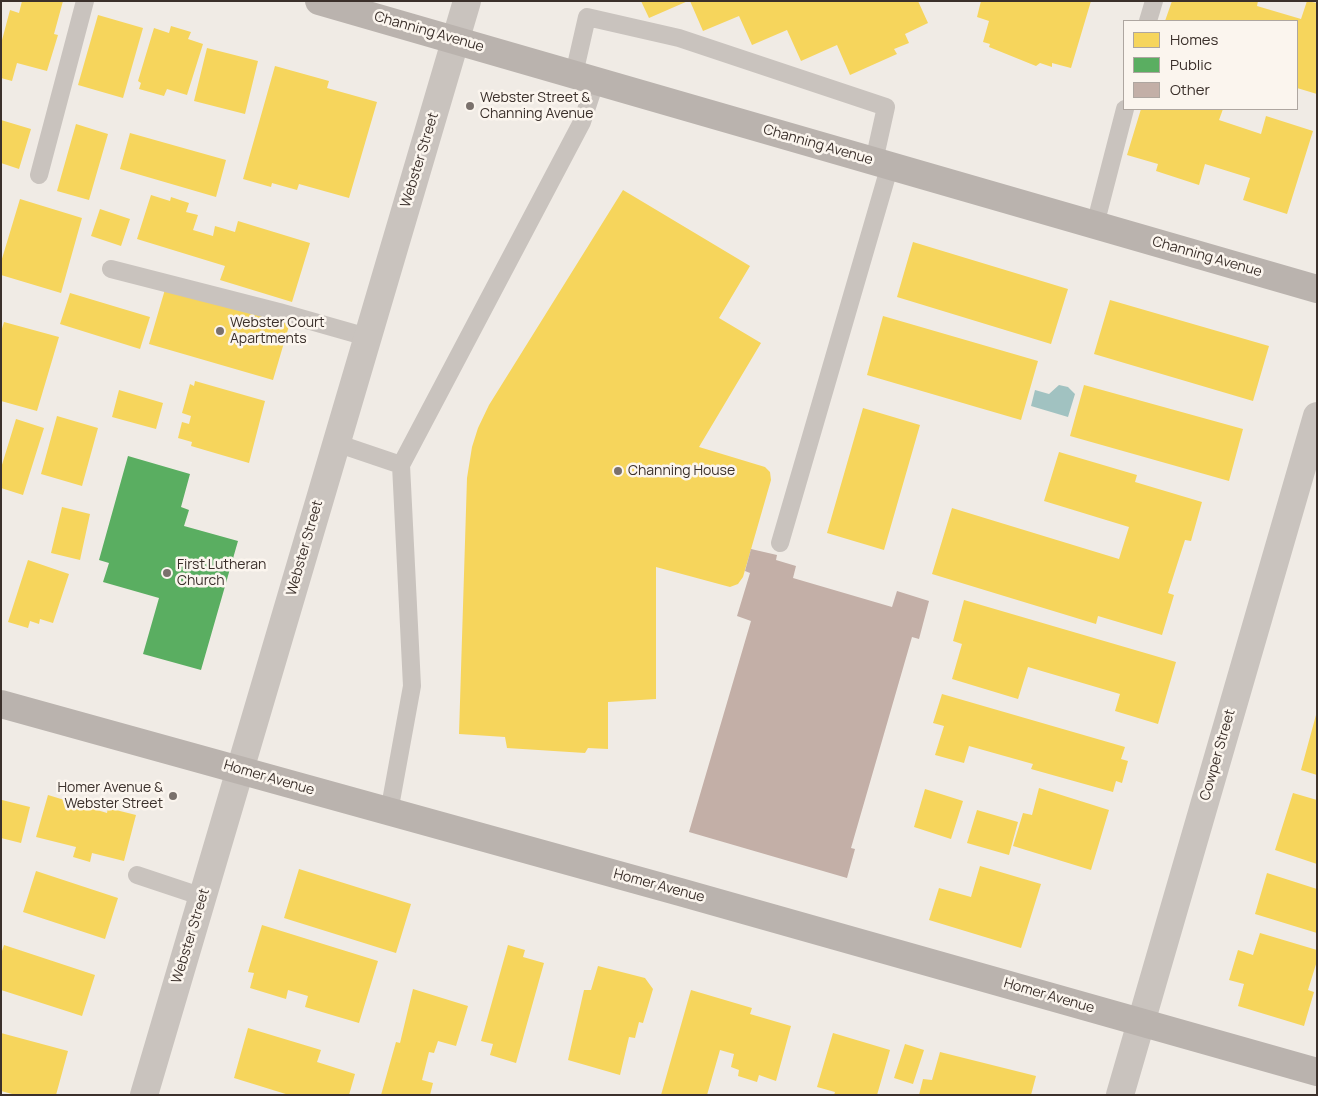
<!DOCTYPE html>
<html>
<head>
<meta charset="utf-8">
<style>
  body { margin:0 }
  #map { position:relative; width:1318px; height:1096px; overflow:hidden; background:#f0ebe5; font-family:Manrope,sans-serif }
  canvas { display:block }
  .frame { position:absolute; inset:0; border:2px solid #3b302b; pointer-events:none }
  .legend { position:absolute; left:1123px; top:20px; width:175px; height:90px; box-sizing:border-box; background:#fbf5ee; border:1px solid #aea6a0; margin:0; padding:6px 9px; list-style:none; font-size:15px; color:#3b302b }
  .legend li { display:flex; align-items:center; gap:10px; height:25px }
  .legend b { width:25px; border:1px solid #aea6a0 }
</style>
</head>
<body>
<div id="map">
<canvas width="1318" height="1096"></canvas>
<div class="frame"></div>
<ul class="legend">
<li><b style="height:14px;background:#f6d55c"></b>Homes</li>
<li><b style="height:14px;background:#5aae61"></b>Public</li>
<li><b style="height:14px;background:#c3afa7"></b>Other</li>
</ul>
</div>
<script>
const ctx = document.querySelector('canvas').getContext('2d');
ctx.lineJoin = 'round';
function fillPath(path, color) { ctx.fillStyle = color; ctx.fill(path, 'evenodd'); }
function strokePath(path, color, width, dash) { ctx.strokeStyle = color; ctx.lineWidth = width; ctx.lineCap = dash ? 'butt' : 'round'; ctx.setLineDash(dash || []); ctx.stroke(path); }
function drawText(font, color, halo, rows, align = 'center') {
  ctx.font = font + ' Manrope,sans-serif'; ctx.lineWidth = 5; ctx.setLineDash([]); ctx.textBaseline = 'middle'; ctx.strokeStyle = halo; ctx.fillStyle = color; for (const [text, x, y, turn = 0] of rows) {
    ctx.save(); ctx.translate(x, y); ctx.rotate((+turn || 0) * Math.PI / 180); ctx.textAlign = isNaN(turn) ? turn : align; if (halo) ctx.strokeText(text, 0, 0); ctx.fillText(text, 0, 0); ctx.restore();
  }
}
fillPath(new Path2D(`
  M 1059,385 L 1068,387 L 1075,394 L 1068,417 L 1031,406 L 1035,390 L 1049,394 Z`), '#a1c2c1');
fillPath(new Path2D(`
  M 22,1 L 63,1 L 54,34 L 58,35 L 47,71 L 17,63 L 12,81 L 1,78 L 1,44 L 10,10 L 19,13 Z
  M 641,1 L 688,1 L 649,18 Z
  M 690,1 L 918,1 L 928,23 L 905,34 L 909,43 L 894,49 L 897,54 L 850,75 L 837,45 L 801,61 L 787,30 L 752,45 L 739,16 L 703,31 Z
  M 981,1 L 1091,1 L 1071,68 L 1052,63 L 1052,67 L 1040,63 L 1036,66 L 989,47 L 990,44 L 983,42 L 989,21 L 977,17 Z
  M 1172,1 L 1258,1 L 1257,6 L 1301,19 L 1307,1 L 1317,3 L 1317,94 L 1297,88 L 1297,21 L 1165,21 Z
  M 98,15 L 143,28 L 123,98 L 78,85 Z
  M 171,26 L 191,32 L 188,39 L 203,44 L 187,95 L 167,89 L 164,96 L 139,89 L 141,83 L 138,81 L 154,28 L 169,33 Z
  M 207,48 L 258,61 L 245,114 L 194,101 Z
  M 275,66 L 329,81 L 327,88 L 377,102 L 349,198 L 299,184 L 297,190 L 272,183 L 271,187 L 243,179 Z
  M 1141,109 L 1223,109 L 1219,120 L 1261,134 L 1266,116 L 1313,131 L 1287,214 L 1243,200 L 1250,178 L 1205,164 L 1199,185 L 1156,171 L 1158,164 L 1127,155 Z
  M 1,120 L 31,129 L 19,169 L 1,163 Z
  M 76,124 L 108,134 L 89,200 L 57,191 Z
  M 130,133 L 226,160 L 216,197 L 120,169 Z
  M 623,190 L 750,266 L 719,318 L 761,343 L 699,447 L 765,467 L 770,472 L 771,480 L 743,577 L 738,584 L 730,587 L 656,567 L 656,699 L 608,702 L 608,749 L 588,748 L 585,753 L 507,748 L 505,737 L 459,734 L 467,478 L 472,447 L 478,428 L 489,405 Z
  M 151,195 L 170,201 L 171,197 L 189,203 L 186,212 L 198,215 L 193,230 L 213,236 L 215,226 L 235,232 L 238,221 L 310,243 L 292,302 L 220,280 L 225,266 L 137,239 Z
  M 20,199 L 82,218 L 61,293 L 1,275 L 1,262 Z
  M 100,209 L 130,219 L 121,246 L 91,236 Z
  M 913,242 L 1068,289 L 1051,344 L 897,297 Z
  M 166,286 L 291,319 L 273,380 L 149,344 Z
  M 70,293 L 150,317 L 140,349 L 60,324 Z
  M 1110,300 L 1269,346 L 1253,401 L 1094,354 Z
  M 883,316 L 1038,361 L 1021,420 L 867,375 Z
  M 4,322 L 59,337 L 37,411 L 1,401 L 1,332 Z
  M 195,381 L 265,401 L 249,463 L 191,446 L 192,442 L 178,438 L 182,422 L 189,424 L 191,416 L 182,413 L 190,384 L 194,386 Z
  M 1084,385 L 1243,429 L 1229,481 L 1070,436 Z
  M 119,390 L 163,403 L 156,429 L 112,417 Z
  M 863,408 L 920,425 L 884,550 L 827,533 Z
  M 57,416 L 98,428 L 82,486 L 41,474 Z
  M 16,419 L 44,428 L 23,495 L 1,488 L 1,468 Z
  M 1059,452 L 1137,475 L 1135,482 L 1202,502 L 1191,541 L 1185,540 L 1168,593 L 1174,595 L 1162,635 L 1098,616 L 1096,624 L 932,574 L 952,508 L 1119,559 L 1129,527 L 1044,501 Z
  M 62,507 L 90,514 L 80,560 L 51,553 Z
  M 28,560 L 69,574 L 53,623 L 40,619 L 39,624 L 30,621 L 28,628 L 8,622 Z
  M 964,600 L 1176,662 L 1158,724 L 1115,711 L 1120,694 L 1028,667 L 1018,699 L 952,679 L 962,644 L 953,641 Z
  M 942,694 L 1125,747 L 1121,759 L 1128,761 L 1122,783 L 1116,781 L 1113,792 L 1031,769 L 1033,764 L 969,746 L 964,763 L 935,755 L 944,726 L 933,723 Z
  M 1316,715 L 1317,715 L 1317,775 L 1301,770 Z
  M 1039,788 L 1109,810 L 1091,870 L 1013,846 L 1023,813 L 1032,815 Z
  M 925,789 L 963,801 L 951,839 L 914,827 Z
  M 1293,793 L 1317,800 L 1317,864 L 1275,850 Z
  M 48,795 L 107,813 L 108,808 L 136,815 L 124,861 L 92,853 L 90,862 L 73,857 L 76,847 L 36,837 Z
  M 2,800 L 30,807 L 21,843 L 1,838 Z
  M 977,810 L 1018,822 L 1009,855 L 967,843 Z
  M 980,866 L 1041,884 L 1021,948 L 929,920 L 939,888 L 971,897 Z
  M 299,869 L 411,904 L 396,953 L 284,918 Z
  M 36,871 L 118,898 L 105,939 L 23,912 Z
  M 1267,873 L 1317,889 L 1317,933 L 1255,914 Z
  M 262,925 L 378,961 L 359,1023 L 305,1007 L 308,996 L 288,990 L 286,999 L 250,988 L 254,973 L 248,972 Z
  M 1260,933 L 1317,950 L 1317,961 L 1308,990 L 1314,992 L 1304,1026 L 1238,1006 L 1244,984 L 1229,980 L 1238,950 L 1253,955 Z
  M 4,945 L 95,975 L 82,1016 L 1,990 L 1,954 Z
  M 508,945 L 525,950 L 523,957 L 544,963 L 516,1063 L 490,1055 L 493,1044 L 481,1041 Z
  M 598,966 L 645,978 L 653,989 L 643,1023 L 639,1022 L 635,1038 L 629,1037 L 620,1075 L 568,1060 L 584,990 L 591,990 Z
  M 413,989 L 468,1006 L 456,1046 L 438,1041 L 434,1053 L 429,1052 L 422,1080 L 433,1083 L 430,1095 L 381,1095 L 396,1042 L 400,1043 Z
  M 691,990 L 752,1008 L 750,1014 L 791,1026 L 776,1081 L 759,1075 L 757,1082 L 738,1076 L 739,1070 L 731,1067 L 734,1054 L 720,1050 L 707,1095 L 661,1095 Z
  M 248,1028 L 321,1050 L 317,1062 L 355,1074 L 349,1095 L 289,1095 L 234,1078 Z
  M 1,1033 L 68,1051 L 56,1095 L 16,1095 L 1,1091 Z
  M 833,1033 L 890,1050 L 877,1095 L 834,1095 L 835,1092 L 817,1087 Z
  M 905,1044 L 924,1050 L 913,1084 L 894,1078 Z
  M 940,1052 L 1036,1076 L 1031,1095 L 919,1095 L 923,1079 L 932,1080 Z`), '#f6d55c');
fillPath(new Path2D(`
  M 128,456 L 190,474 L 181,507 L 189,510 L 184,526 L 238,541 L 201,670 L 143,654 L 159,598 L 103,582 L 109,563 L 99,560 Z`), '#5aae61');
fillPath(new Path2D(`
  M 751,549 L 777,555 L 776,560 L 796,566 L 793,578 L 892,607 L 897,591 L 929,601 L 919,639 L 912,637 L 851,848 L 855,849 L 847,878 L 689,832 L 751,621 L 737,616 L 750,573 L 745,571 Z`), '#c3afa7');
strokePath(new Path2D(`
  M 1148,21 L 1154,1
  M 574,74 L 587,17 L 679,38 L 886,107 L 874,161
  M 39,175 L 85,1
  M 1095,225 L 1125,109
  M 111,269 L 279,312 L 367,337
  M 336,443 L 401,465 L 412,686 L 389,812
  M 401,465 L 582,122 L 596,80
  M 780,543 L 890,165
  M 137,875 L 203,897`), '#c9c3be', 18);
strokePath(new Path2D(`
  M 144,1095 L 467,1
  M 1120,1095 L 1317,416`), '#c9c3be', 28);
strokePath(new Path2D(`
  M 319,1 L 1317,289
  M 1,704 L 680,892 L 1317,1072`), '#bab3ae', 28);
for (const [x, y, r, color] of [
  [470,106,5,"#7a716c"],
  [220,331,5,"#7a716c"],
  [618,471,5,"#7a716c"],
  [167,573,5,"#7a716c"],
  [173,796,5,"#7a716c"]
]) { const dot = new Path2D(); dot.arc(x, y, r, 0, 2 * Math.PI); ctx.fillStyle = color; ctx.fill(dot); strokePath(dot, '#fbf5ee', 2); }
drawText('14px', '#3b302b', '#fbf5ee', [
  ["Channing Avenue",429,32,16],
  ["Channing Avenue",818,145,16],
  ["Webster Street",420,160,-73],
  ["Channing Avenue",1207,257,16],
  ["Webster Street",305,548,-74],
  ["Cowper Street",1218,755,-74],
  ["Homer Avenue",269,778,16],
  ["Homer Avenue",659,886,15],
  ["Webster Street",191,936,-73],
  ["Homer Avenue",1049,996,16]
]);
drawText('14px', '#3b302b', '#fbf5ee', [
  ["Webster Street &",480,98],
  ["Channing Avenue",480,114],
  ["Webster Court",230,323],
  ["Apartments",230,339],
  ["Channing House",628,471],
  ["First Lutheran",177,565],
  ["Church",177,581],
  ["Homer Avenue &",163,788,"right"],
  ["Webster Street",163,804,"right"]
], 'left');
</script>
</body>
</html>
